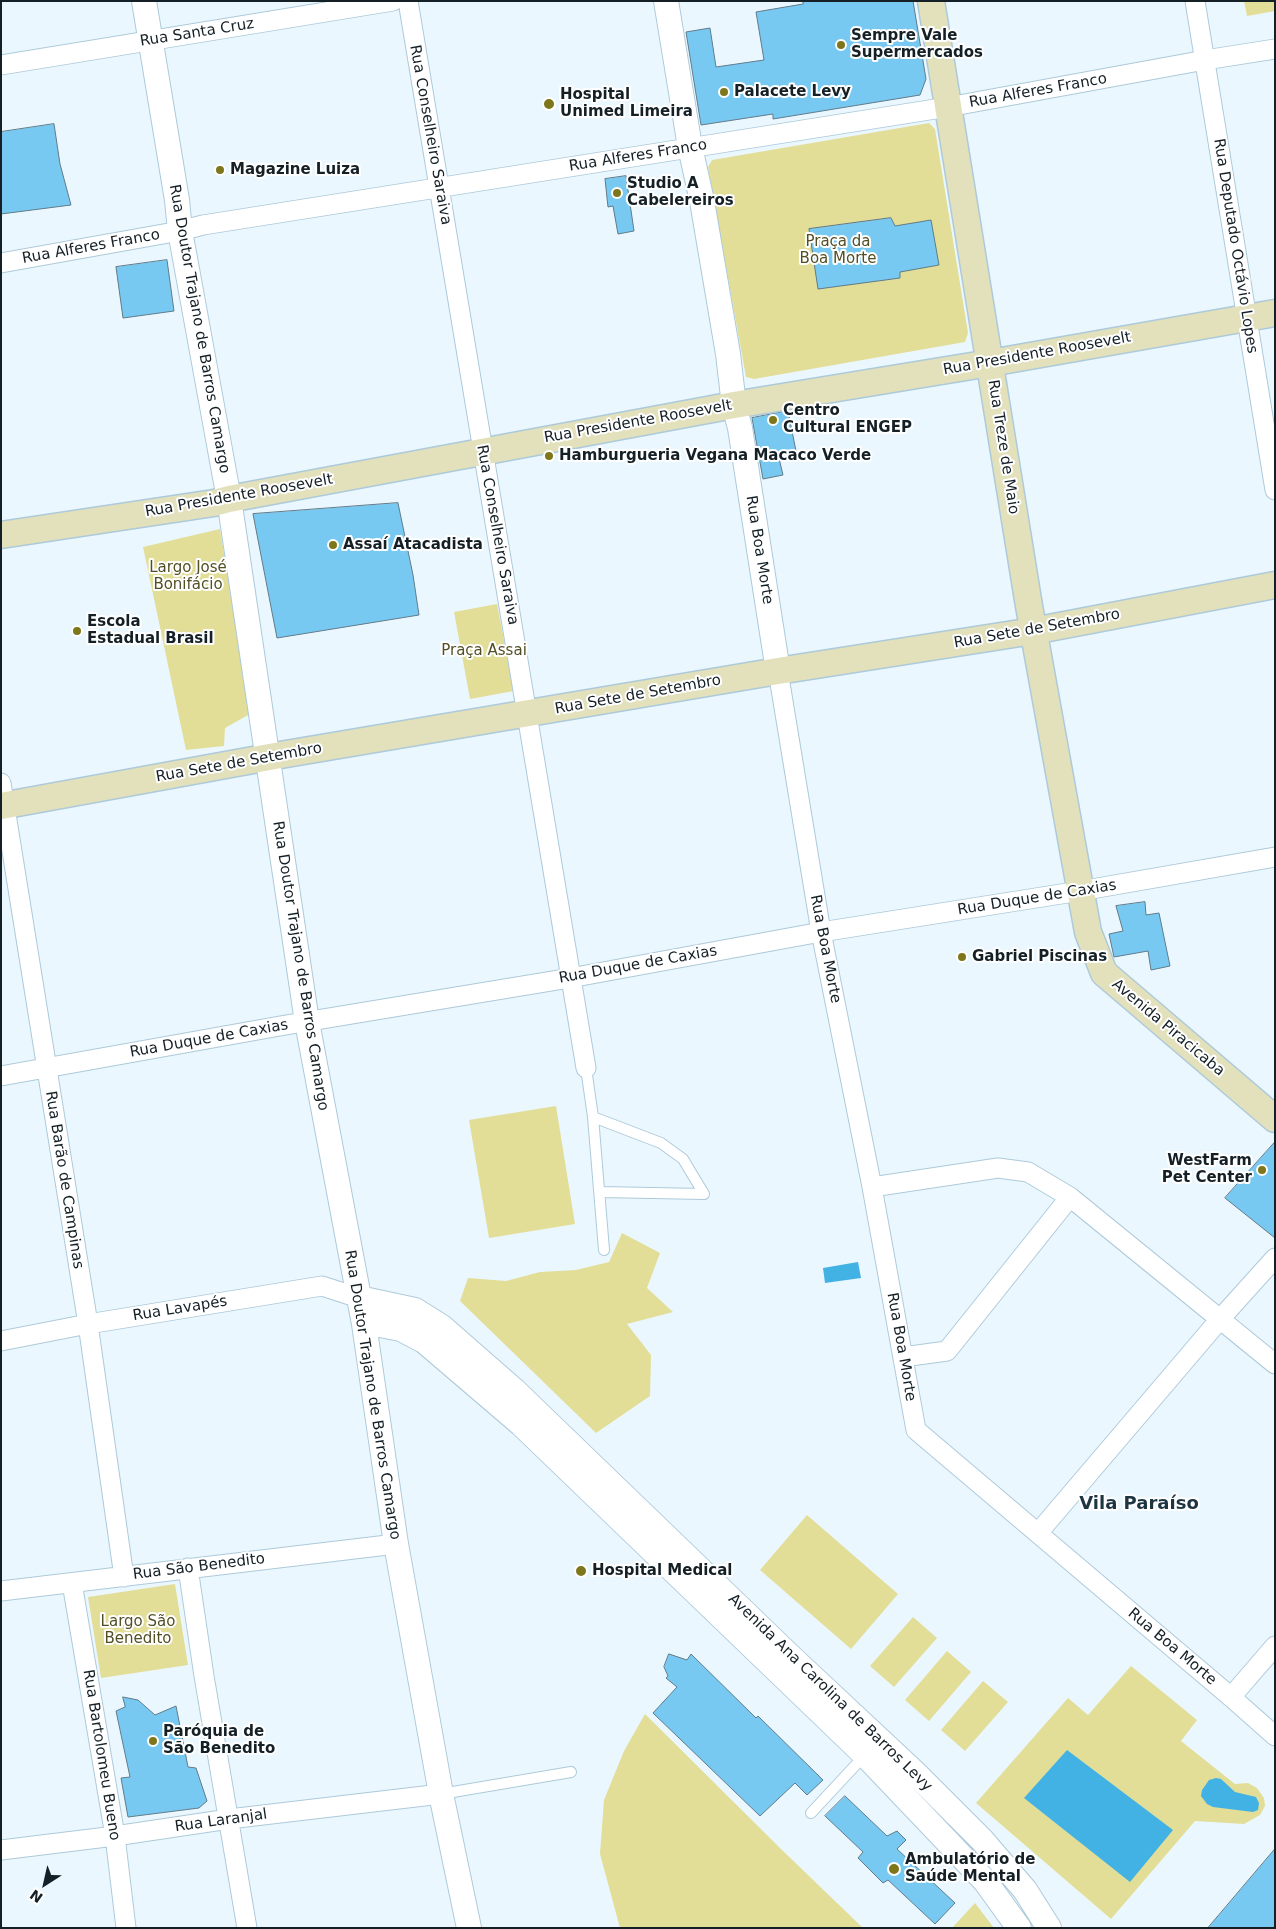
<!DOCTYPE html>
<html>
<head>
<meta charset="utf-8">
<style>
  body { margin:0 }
  #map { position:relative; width:1276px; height:1929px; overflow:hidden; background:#ebf7fe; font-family:"DejaVu Sans",sans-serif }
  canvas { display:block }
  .frame { position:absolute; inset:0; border:2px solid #152026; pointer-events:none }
  .north { position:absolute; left:20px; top:1859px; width:50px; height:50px; -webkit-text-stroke:4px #fff; paint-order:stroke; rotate:215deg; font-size:14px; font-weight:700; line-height:20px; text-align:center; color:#152026 }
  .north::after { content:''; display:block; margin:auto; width:18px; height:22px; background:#152026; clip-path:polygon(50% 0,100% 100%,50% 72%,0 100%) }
</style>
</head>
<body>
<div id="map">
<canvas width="1276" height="1929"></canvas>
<div class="frame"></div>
<div class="north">N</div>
</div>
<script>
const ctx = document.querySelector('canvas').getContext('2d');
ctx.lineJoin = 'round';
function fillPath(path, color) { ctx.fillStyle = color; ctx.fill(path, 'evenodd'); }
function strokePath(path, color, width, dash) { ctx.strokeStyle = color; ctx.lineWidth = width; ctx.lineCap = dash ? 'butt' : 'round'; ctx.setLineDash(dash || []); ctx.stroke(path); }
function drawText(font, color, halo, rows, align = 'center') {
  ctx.font = font + ' "DejaVu Sans",sans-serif'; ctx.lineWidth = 4; ctx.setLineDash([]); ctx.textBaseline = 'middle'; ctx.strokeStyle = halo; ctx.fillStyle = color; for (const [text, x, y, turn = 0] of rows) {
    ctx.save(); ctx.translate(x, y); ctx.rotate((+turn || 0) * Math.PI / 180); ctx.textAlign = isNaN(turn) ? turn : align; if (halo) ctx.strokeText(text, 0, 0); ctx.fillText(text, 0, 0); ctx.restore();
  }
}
fillPath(new Path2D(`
  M 1244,1 L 1275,1 L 1275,11 L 1247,16 Z
  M 929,123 L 935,129 L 968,333 L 965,342 L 754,379 L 746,377 L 708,167 L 712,160 Z
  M 220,529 L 250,714 L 225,728 L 224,746 L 186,750 L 143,547 Z
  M 497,604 L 514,691 L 470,699 L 454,612 Z
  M 556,1106 L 575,1224 L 489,1238 L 469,1120 Z
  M 622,1233 L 660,1253 L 647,1288 L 673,1312 L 627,1324 L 651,1355 L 650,1396 L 596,1433 L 460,1301 L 468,1278 L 506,1281 L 540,1272 L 576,1270 L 609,1262 Z
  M 807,1515 L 898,1594 L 851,1649 L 760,1570 Z
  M 175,1584 L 188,1665 L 101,1678 L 88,1597 Z
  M 913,1617 L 937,1638 L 894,1687 L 870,1666 Z
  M 947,1651 L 971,1672 L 929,1721 L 905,1700 Z
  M 1131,1666 L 1197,1720 L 1181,1741 L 1235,1784 L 1248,1783 L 1257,1788 L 1264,1798 L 1265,1806 L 1260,1815 L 1244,1824 L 1195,1821 L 1111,1919 L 976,1803 L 1068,1698 L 1088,1715 Z
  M 983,1681 L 1008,1702 L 965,1751 L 941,1730 Z
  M 645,1714 L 782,1850 L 863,1928 L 620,1928 L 600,1854 L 604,1800 L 624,1751 Z
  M 975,1903 L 994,1928 L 952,1928 Z`), '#e2de98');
fillPath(new Path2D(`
  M 858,1262 L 861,1278 L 825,1283 L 823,1268 Z
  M 1067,1750 L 1173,1830 L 1130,1882 L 1024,1798 Z
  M 1216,1778 L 1221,1779 L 1235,1792 L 1256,1797 L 1259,1803 L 1258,1810 L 1253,1812 L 1213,1807 L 1207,1804 L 1201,1796 L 1202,1790 L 1209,1780 Z`), '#42b2e5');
const building = new Path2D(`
  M 803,1 L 913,1 L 926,79 L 920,95 L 773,119 L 773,114 L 701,125 L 686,32 L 710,28 L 716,67 L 764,60 L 756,12 L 803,4 Z
  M 54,124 L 60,164 L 71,205 L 1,214 L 1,132 Z
  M 626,176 L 634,231 L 618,234 L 613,206 L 608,207 L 605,179 Z
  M 891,218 L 895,226 L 931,220 L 939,265 L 900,272 L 900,278 L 818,289 L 809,229 Z
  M 167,260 L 174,311 L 123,318 L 116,267 Z
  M 788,411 L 796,451 L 778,454 L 783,475 L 763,479 L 752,418 Z
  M 398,503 L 413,575 L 419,615 L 277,638 L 253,514 Z
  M 1145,902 L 1146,915 L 1159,913 L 1170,966 L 1151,970 L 1148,951 L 1114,957 L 1109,934 L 1123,931 L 1116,906 Z
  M 1275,1142 L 1275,1238 L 1225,1198 Z
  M 669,1654 L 687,1660 L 691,1654 L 756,1718 L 758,1716 L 823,1780 L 807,1795 L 795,1783 L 760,1816 L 653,1713 L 677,1687 L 666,1678 L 668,1676 L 664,1667 Z
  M 123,1697 L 138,1700 L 155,1715 L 176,1706 L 188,1767 L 196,1768 L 207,1801 L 199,1808 L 128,1817 L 121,1778 L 130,1777 L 116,1711 L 125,1707 Z
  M 845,1796 L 887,1836 L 897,1831 L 906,1840 L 897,1849 L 955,1903 L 935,1924 L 888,1880 L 883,1883 L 858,1858 L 863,1852 L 825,1816 Z
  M 1275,1849 L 1275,1928 L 1208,1928 Z`);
fillPath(building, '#78c9f2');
strokePath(building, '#607b89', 1);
const service = new Path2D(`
  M 586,1068 L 593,1117 L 604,1250
  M 593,1117 L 661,1143 L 683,1159 L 704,1194
  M 600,1192 L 704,1194
  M 441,1794 L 571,1772
  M 811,1813 L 865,1755`);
const minor = new Path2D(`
  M 408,1 L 586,1068
  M 1195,1 L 1275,490
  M 1,65 L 393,1
  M 1,263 L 180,231 L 203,225 L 948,107 L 1205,60 L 1275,49
  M 778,671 L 821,932 L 872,1187 L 916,1430 L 1231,1697 L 1275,1736
  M 1,783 L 88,1324 L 124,1577
  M 1,1076 L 280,1026 L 570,978 L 821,932 L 1080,891 L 1275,857
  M 872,1187 L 998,1168 L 1028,1172 L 1070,1197 L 1275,1364
  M 1,1341 L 88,1324 L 322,1286 L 359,1298
  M 903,1357 L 947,1351 L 1070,1197
  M 1038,1533 L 1221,1318 L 1275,1258
  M 188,1568 L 204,1676 L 247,1928
  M 72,1583 L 115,1836 L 126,1928
  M 1,1591 L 396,1544
  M 1231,1697 L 1275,1646
  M 1,1850 L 115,1836 L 229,1819 L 441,1794`);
const tertiary = new Path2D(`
  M 144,1 L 177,200 L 180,231 L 229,499 L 307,1022 L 364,1324 L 396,1544 L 441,1794 L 469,1928
  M 666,1 L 690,147 L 702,201 L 728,354 L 734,405 L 740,428 L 778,671
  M 359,1298 L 415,1310 L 442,1327 L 514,1390 L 792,1658 L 914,1772 L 982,1840 L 1025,1890 L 1049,1928
  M 364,1324 L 380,1325 L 401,1329 L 424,1341 L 521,1424 L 865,1755 L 985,1881 L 1019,1928`);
const secondary = new Path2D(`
  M 931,1 L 1029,606 L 1088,932 L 1104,973 L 1275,1119
  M 1,535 L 214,503 L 229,499 L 734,405 L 990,363 L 1275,313
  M 1,806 L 286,754 L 778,671 L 1033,631 L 1275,585`);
strokePath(service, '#adcada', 12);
strokePath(minor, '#adcada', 21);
strokePath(tertiary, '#adcada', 26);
strokePath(secondary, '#adcada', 29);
strokePath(service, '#fff', 10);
strokePath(minor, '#fff', 19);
strokePath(tertiary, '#fff', 24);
strokePath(secondary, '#e3e0bc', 26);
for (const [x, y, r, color] of [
  [841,45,5,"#7d761b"],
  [724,92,5,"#7d761b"],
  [549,104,6,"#7d761b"],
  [220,170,5,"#7d761b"],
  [617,193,5,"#7d761b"],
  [773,420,5,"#7d761b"],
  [549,456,5,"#7d761b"],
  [333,545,5,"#7d761b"],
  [77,631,5,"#7d761b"],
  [962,957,5,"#7d761b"],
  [1262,1170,5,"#7d761b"],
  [581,1571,6,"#7d761b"],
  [153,1741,5,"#7d761b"],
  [894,1869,6,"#7d761b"]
]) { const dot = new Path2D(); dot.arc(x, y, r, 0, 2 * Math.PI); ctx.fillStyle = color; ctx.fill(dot); strokePath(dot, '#fff', 2); }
drawText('15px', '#152026', '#fff', [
  ["Rua Santa Cruz",197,33,-9],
  ["Rua Alferes Franco",1038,91,-10],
  ["Rua Conselheiro Saraiva",430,135,80],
  ["Rua Alferes Franco",638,156,-9],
  ["Rua Deputado Octávio Lopes",1235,246,81],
  ["Rua Alferes Franco",91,247,-10],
  ["Rua Doutor Trajano de Barros Camargo",199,329,80],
  ["Rua Presidente Roosevelt",1037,354,-10],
  ["Rua Presidente Roosevelt",638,422,-10],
  ["Rua Treze de Maio",1003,447,81],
  ["Rua Presidente Roosevelt",239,496,-10],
  ["Rua Conselheiro Saraiva",497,535,80],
  ["Rua Boa Morte",759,550,81],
  ["Rua Sete de Setembro",1037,629,-10],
  ["Rua Sete de Setembro",638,695,-10],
  ["Rua Sete de Setembro",239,763,-10],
  ["Rua Duque de Caxias",1037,898,-9],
  ["Rua Boa Morte",825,949,79],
  ["Rua Duque de Caxias",638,965,-10],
  ["Rua Doutor Trajano de Barros Camargo",300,966,81],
  ["Avenida Piracicaba",1168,1028,40],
  ["Rua Duque de Caxias",209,1039,-10],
  ["Rua Barão de Campinas",64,1180,81],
  ["Rua Lavapés",180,1309,-9],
  ["Rua Boa Morte",901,1347,80],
  ["Rua Doutor Trajano de Barros Camargo",372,1395,81],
  ["Rua São Benedito",199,1567,-7],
  ["Rua Boa Morte",1172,1647,40],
  ["Avenida Ana Carolina de Barros Levy",830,1693,44],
  ["Rua Bartolomeu Bueno",101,1755,81],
  ["Rua Laranjal",221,1821,-8]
]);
drawText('bold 15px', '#152026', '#fff', [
  ["Sempre Vale",851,36],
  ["Supermercados",851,53],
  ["Palacete Levy",734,92],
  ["Hospital",560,95],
  ["Unimed Limeira",560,112],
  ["Magazine Luiza",230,170],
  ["Studio A",627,184],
  ["Cabelereiros",627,201],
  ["Centro",783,411],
  ["Cultural ENGEP",783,428],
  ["Hamburgueria Vegana Macaco Verde",559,456],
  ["Assaí Atacadista",343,545],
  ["Escola",87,622],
  ["Estadual Brasil",87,639],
  ["Gabriel Piscinas",972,957],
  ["WestFarm",1252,1161,"right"],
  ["Pet Center",1252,1178,"right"],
  ["Hospital Medical",592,1571],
  ["Paróquia de",163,1732],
  ["São Benedito",163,1749],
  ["Ambulatório de",905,1860],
  ["Saúde Mental",905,1877]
], 'left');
drawText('15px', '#524f25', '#fff', [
  ["Praça da",838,242],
  ["Boa Morte",838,259],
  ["Largo José",188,568],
  ["Bonifácio",188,585],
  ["Praça Assai",484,651],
  ["Largo São",138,1622],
  ["Benedito",138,1639]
]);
drawText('bold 18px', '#1d3542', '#fff', [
  ["Vila Paraíso",1139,1504]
]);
</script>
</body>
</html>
